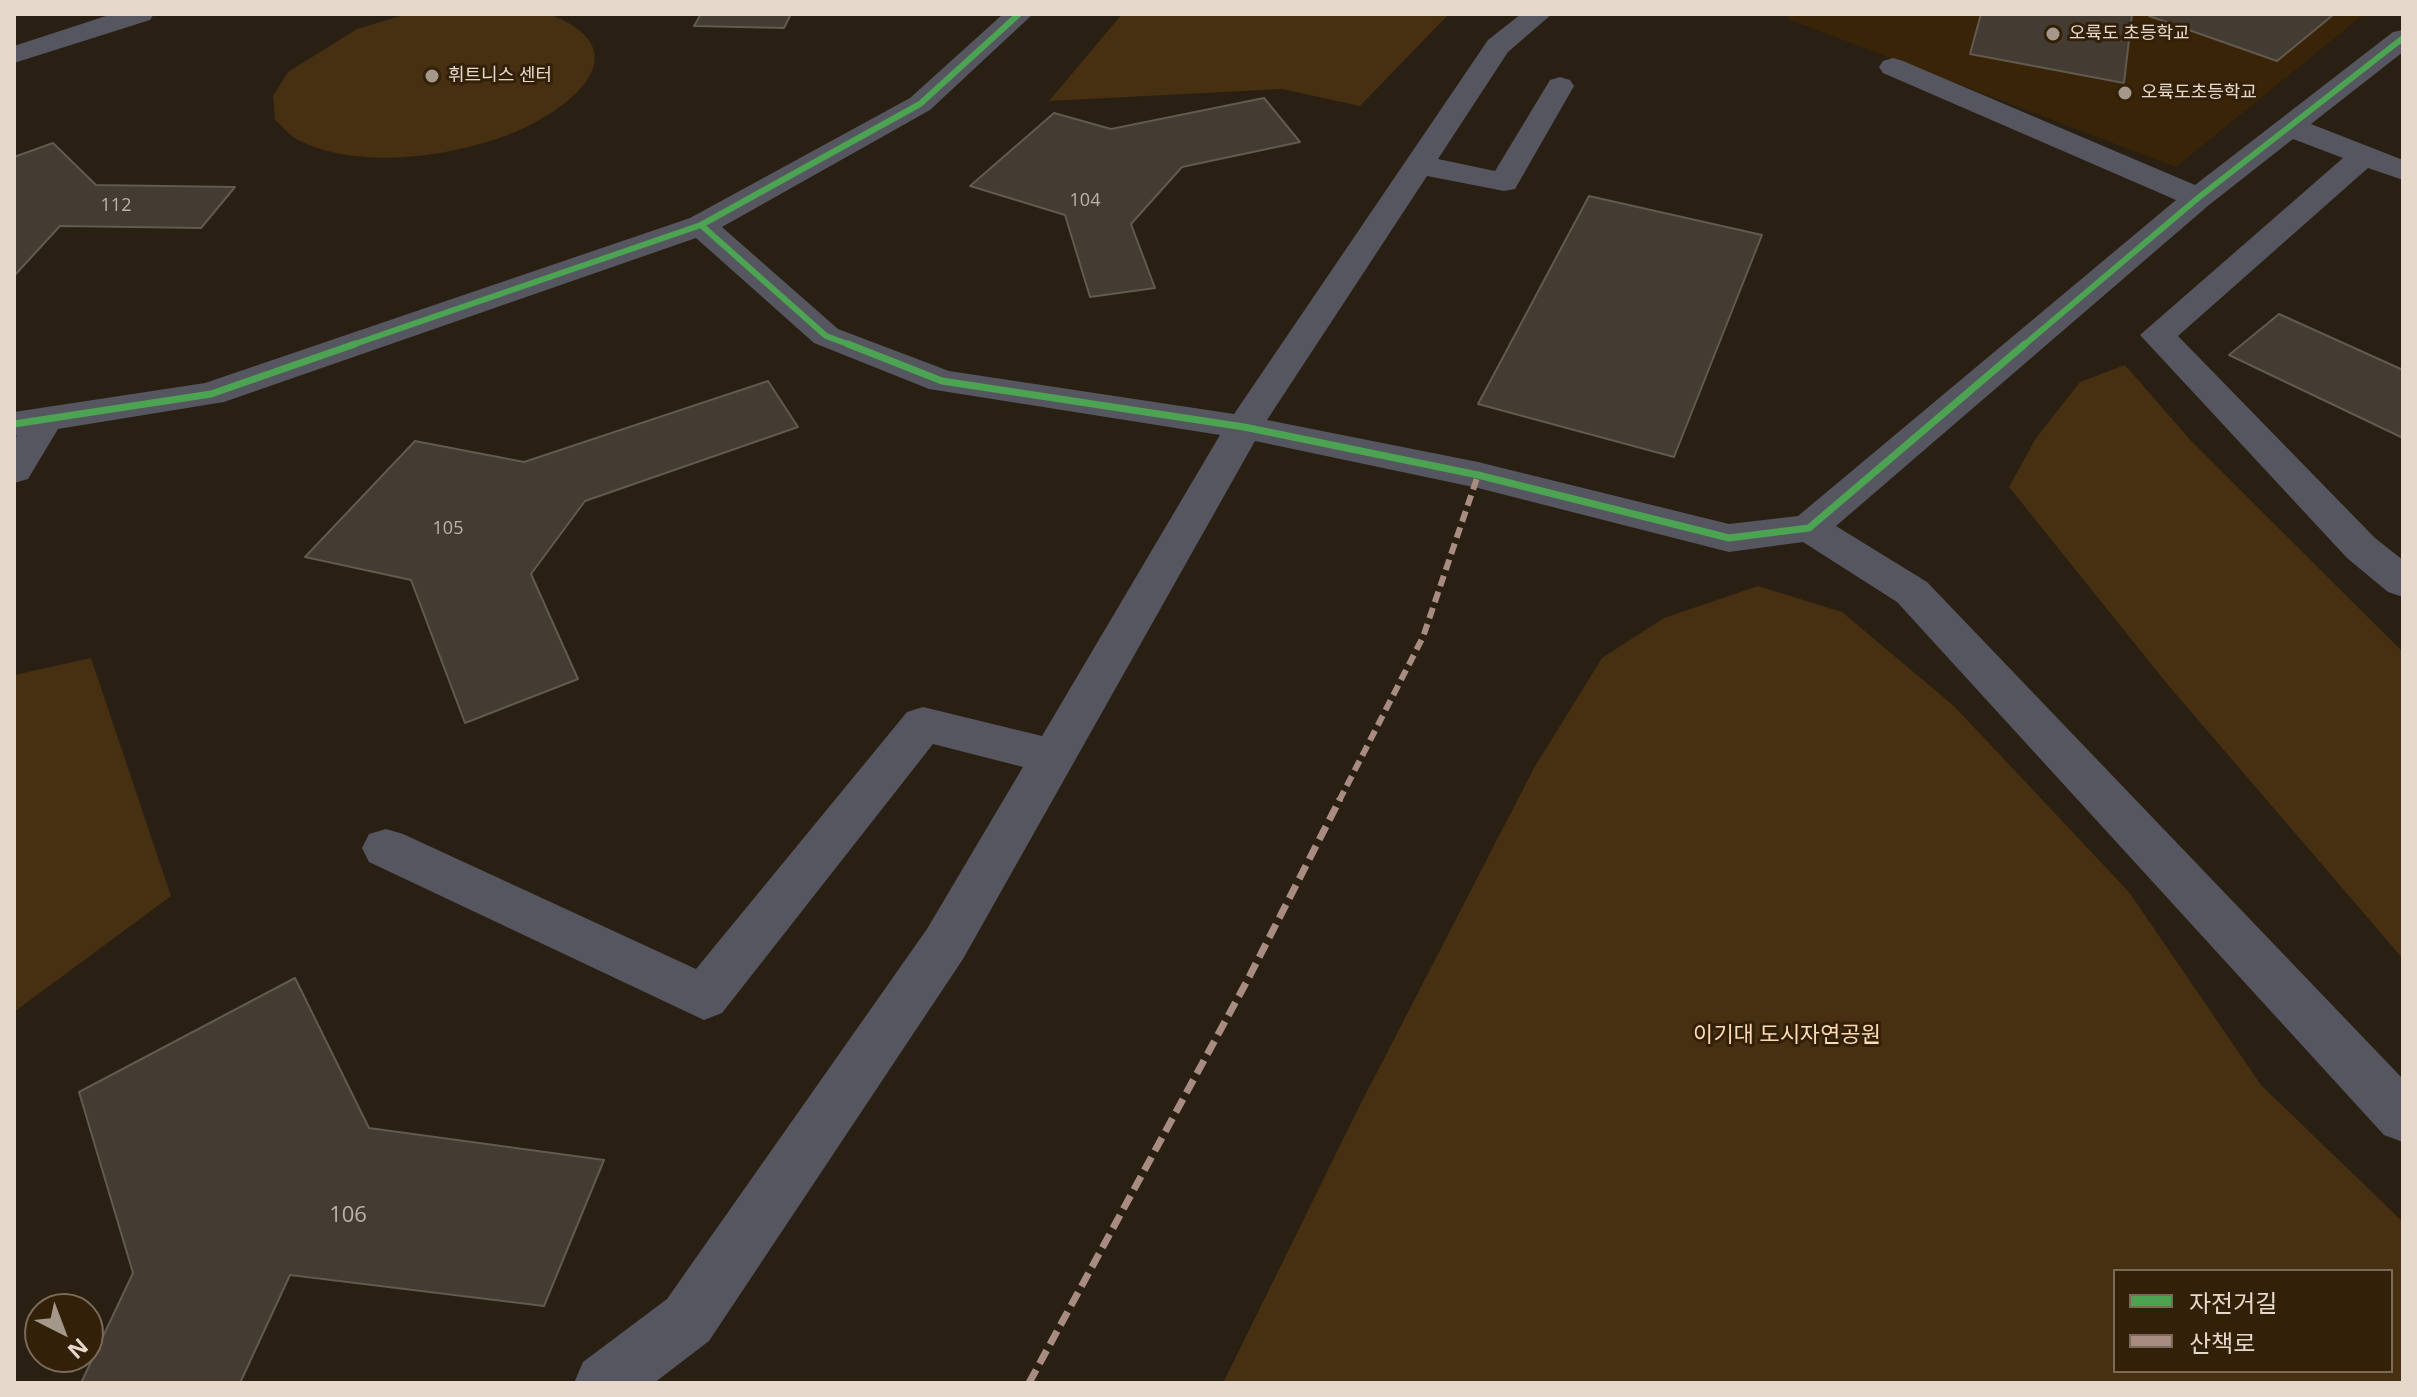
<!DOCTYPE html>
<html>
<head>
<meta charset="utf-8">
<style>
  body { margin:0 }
  #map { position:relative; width:2417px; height:1397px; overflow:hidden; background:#291f13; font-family:"Open Sans","Noto Sans KR",sans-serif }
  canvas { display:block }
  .frame { position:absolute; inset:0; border:16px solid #e6d9cc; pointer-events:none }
  .legend { position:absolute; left:2113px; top:1269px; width:280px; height:104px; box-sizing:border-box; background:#332009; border:2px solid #7b6a57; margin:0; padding:10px 14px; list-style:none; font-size:24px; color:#e6d9cc }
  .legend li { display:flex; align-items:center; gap:16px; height:40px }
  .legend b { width:40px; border:2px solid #7b6a57 }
  .north { position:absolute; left:24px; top:1293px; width:80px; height:80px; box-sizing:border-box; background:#332009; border:2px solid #7b6a57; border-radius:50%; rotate:138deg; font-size:22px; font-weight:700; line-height:32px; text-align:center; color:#e6d9cc }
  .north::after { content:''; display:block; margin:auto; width:28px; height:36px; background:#a4988b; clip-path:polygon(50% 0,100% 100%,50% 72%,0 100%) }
</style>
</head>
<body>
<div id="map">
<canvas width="2417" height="1397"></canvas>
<div class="frame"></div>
<ul class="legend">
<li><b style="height:10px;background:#4ca352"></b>자전거길</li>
<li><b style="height:10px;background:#a88b81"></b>산책로</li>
</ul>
<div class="north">N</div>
</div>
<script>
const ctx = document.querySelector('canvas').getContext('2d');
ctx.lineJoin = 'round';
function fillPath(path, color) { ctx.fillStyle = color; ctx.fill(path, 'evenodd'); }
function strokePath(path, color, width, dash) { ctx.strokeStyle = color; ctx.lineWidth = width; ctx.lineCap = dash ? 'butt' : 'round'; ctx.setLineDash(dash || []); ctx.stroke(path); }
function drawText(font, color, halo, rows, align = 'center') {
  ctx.font = font + ' "Open Sans","Noto Sans KR",sans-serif'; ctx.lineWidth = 6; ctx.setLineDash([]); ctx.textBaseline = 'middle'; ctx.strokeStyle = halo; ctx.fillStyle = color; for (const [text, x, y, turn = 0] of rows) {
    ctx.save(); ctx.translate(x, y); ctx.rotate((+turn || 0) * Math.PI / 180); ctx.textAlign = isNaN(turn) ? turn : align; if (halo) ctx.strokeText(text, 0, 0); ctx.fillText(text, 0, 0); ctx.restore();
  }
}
fillPath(new Path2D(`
  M 1790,14 L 2364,14 L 2176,167 L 1788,19 Z`), '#392408');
fillPath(new Path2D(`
  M 549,14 C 653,54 556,120 497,139 C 438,158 356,169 298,140 C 290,136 282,126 275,120 L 273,96 L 288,72 L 357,29 L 407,14 Z
  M 1122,14 L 1449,14 L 1360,106 L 1282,89 L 1049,101 Z
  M 2125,365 L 2193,443 L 2403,652 L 2403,959 L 2168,685 L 2009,487 L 2036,438 L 2080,382 Z
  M 1758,586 L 1842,612 L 1954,706 L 2129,892 L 2261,1085 L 2403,1222 L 2403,1383 L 1223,1383 L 1358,1109 L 1534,768 L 1602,658 L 1664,618 ZM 2391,1271 L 2391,1371 L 2115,1371 L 2115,1271 Z
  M 91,658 L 171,896 L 14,1012 L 14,675 Z`), '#472f11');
const building = new Path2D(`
  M 701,14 L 791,14 L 784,28 L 694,26 Z
  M 1981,14 L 2132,14 L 2124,83 L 1970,54 Z
  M 2152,14 L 2331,14 L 2333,15 L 2277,61 L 2149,16 Z
  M 1264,98 L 1300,142 L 1182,167 L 1131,224 L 1155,288 L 1090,297 L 1065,215 L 970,186 L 1054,113 L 1111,129 Z
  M 53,143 L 96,185 L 235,187 L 201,228 L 60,226 L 14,276 L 14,157 Z
  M 1589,196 L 1762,235 L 1674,457 L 1478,404 Z
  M 2279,314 L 2403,370 L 2403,438 L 2229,355 Z
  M 768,381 L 798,427 L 585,501 L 531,574 L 578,679 L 465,723 L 411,580 L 305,557 L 415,441 L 524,462 Z
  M 295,978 L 369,1128 L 604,1160 L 544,1306 L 290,1275 L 240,1383 L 81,1383 L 133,1273 L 79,1092 Z`);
fillPath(building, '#443c32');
strokePath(building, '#62594f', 2);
fillPath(new Path2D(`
  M 112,14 L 154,14 L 150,20 L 14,63 L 14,46 Z
  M 1003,14 L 1033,14 L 930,110 L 722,227 L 838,329 L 949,371 L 1234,414 L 1488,40 L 1521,14 L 1552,14 L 1508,52 L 1438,159 L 1495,171 L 1550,80 L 1560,77 L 1570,80 L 1574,86 L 1515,189 L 1504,191 L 1427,176 L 1267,420 L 1478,462 L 1729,524 L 1798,516 L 2176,200 L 1883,73 L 1879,67 L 1883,61 L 1893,58 L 1903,61 L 2195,185 L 2393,32 L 2403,30 L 2403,52 L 2311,124 L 2403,160 L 2403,180 L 2368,168 L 2178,336 L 2375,538 L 2403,560 L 2403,597 L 2388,592 L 2347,558 L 2140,335 L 2343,158 L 2293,139 L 2209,205 L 1836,526 L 1927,582 L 2403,1079 L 2403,1142 L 2384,1135 L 1897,602 L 1803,542 L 1729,552 L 1478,488 L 1255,441 L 963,959 L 709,1341 L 654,1383 L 574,1383 L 583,1362 L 667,1299 L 927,929 L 1023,767 L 933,744 L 722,1013 L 704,1020 L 369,862 L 362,848 L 369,834 L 386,829 L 403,834 L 696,969 L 907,712 L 923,707 L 1042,736 L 1220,435 L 929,389 L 814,343 L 696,238 L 224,402 L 58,429 L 28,479 L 14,483 L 14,440 L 17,435 L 14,436 L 14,412 L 205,383 L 690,218 L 910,98 Z`), '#565660');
strokePath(new Path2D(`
  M 1339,801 L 1423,637 L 1478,475`), '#a88b81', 6, [11, 6]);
strokePath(new Path2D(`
  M 1029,1383 L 1247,981 L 1340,799`), '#a88b81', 7, [15, 7]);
strokePath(new Path2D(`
  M 701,225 L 826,336 L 853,346
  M 349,346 L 701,225 L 920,104 L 1019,14
  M 2023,346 L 2198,198 L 2403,38`), '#4ca352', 6);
strokePath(new Path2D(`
  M 848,344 L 942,381 L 1244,427 L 1478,475 L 1729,538 L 1809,528 L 2025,344
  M 14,424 L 211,394 L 355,344`), '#4ca352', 7);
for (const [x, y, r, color] of [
  [2053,34,8,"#a4988b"],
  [432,76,8,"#a4988b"],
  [2125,93,8,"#a4988b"]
]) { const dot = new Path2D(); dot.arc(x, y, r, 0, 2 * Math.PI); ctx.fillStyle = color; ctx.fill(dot); strokePath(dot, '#332009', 3); }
drawText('18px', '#e6d9cc', '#332009', [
  ["오륙도 초등학교",2069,34],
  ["휘트니스 센터",448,76],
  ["오륙도초등학교",2141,93]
], 'left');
drawText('18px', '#beb2a6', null, [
  ["104",1085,201],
  ["112",116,206],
  ["105",448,529]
]);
drawText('22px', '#fedbb5', '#332009', [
  ["이기대 도시자연공원",1787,1036]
]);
drawText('22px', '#beb2a6', null, [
  ["106",348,1216]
]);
</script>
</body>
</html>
